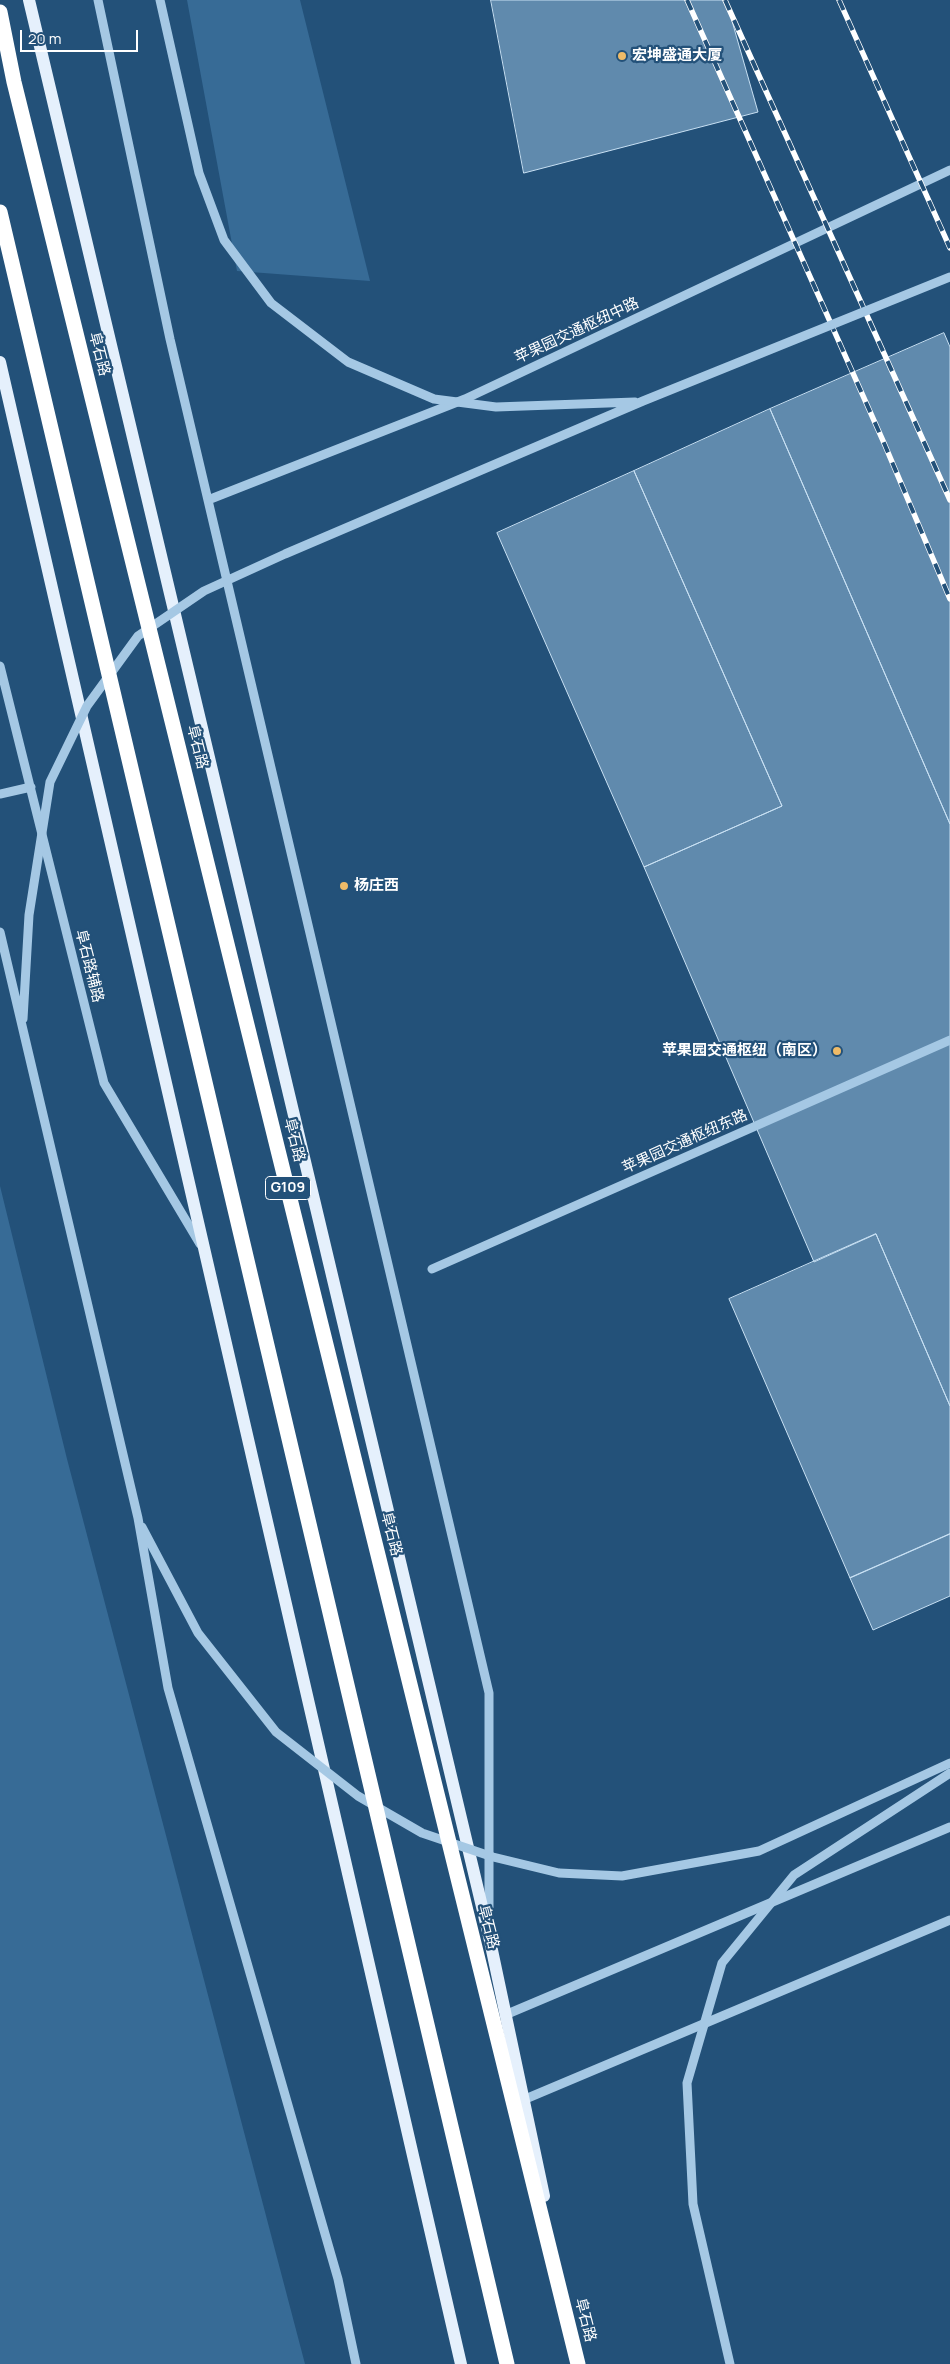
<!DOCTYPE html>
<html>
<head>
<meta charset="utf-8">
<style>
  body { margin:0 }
  #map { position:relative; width:950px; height:2364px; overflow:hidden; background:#235179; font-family:Manrope,sans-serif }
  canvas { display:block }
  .scale { position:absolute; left:20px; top:30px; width:118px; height:22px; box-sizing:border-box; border:2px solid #fff; border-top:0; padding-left:6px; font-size:15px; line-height:18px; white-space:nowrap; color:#fff; -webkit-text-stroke:4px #235179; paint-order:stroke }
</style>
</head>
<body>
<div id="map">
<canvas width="950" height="2364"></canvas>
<div class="scale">20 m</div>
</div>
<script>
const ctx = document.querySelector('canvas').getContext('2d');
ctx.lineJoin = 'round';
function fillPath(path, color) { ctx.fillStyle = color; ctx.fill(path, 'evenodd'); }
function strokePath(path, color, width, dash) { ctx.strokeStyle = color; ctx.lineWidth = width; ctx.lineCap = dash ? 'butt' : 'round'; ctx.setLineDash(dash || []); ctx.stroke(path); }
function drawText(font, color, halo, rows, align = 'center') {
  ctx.font = font + ' Manrope,"Noto Sans SC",sans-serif'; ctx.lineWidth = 4.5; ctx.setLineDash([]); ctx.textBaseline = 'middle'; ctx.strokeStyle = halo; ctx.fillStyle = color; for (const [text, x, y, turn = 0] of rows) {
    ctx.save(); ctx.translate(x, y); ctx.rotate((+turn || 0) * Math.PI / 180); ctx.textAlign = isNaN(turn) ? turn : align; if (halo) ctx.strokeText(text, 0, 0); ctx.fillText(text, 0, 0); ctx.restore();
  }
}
fillPath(new Path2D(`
  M 187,0 L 300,0 L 370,281 L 237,271 Z
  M 0,1186 L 67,1459 L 305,2364 L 0,2364 Z`), '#376b96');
const building = new Path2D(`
  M 491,0 L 726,0 L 758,112 L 524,173 Z
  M 944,333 L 950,347 L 950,824 L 770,409 Z
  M 770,409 L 950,824 L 950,1406 L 876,1234 L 814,1262 L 644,867 L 782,806 L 634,471 Z
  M 634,471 L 782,806 L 644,867 L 497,533 Z
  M 876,1234 L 950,1406 L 950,1534 L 850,1578 L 729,1299 Z
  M 950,1534 L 950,1596 L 873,1630 L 850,1578 Z`);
fillPath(building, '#608aad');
strokePath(building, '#c8e0f3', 1);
strokePath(new Path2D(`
  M 98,0 L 170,339 L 489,1693 L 489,1918
  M 208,500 L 465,399 L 950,170
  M 0,666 L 104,1083 L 200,1244
  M 0,794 L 31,787
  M 432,1269 L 950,1040
  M 505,2015 L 950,1827
  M 523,2100 L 950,1920`), '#a5c8e4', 9);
strokePath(new Path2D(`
  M 29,0 L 489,1936 L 544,2196
  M 0,362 L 461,2364`), '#e5f0fc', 12);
const rail = new Path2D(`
  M 687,0 L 884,443 L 950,599
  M 725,0 L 950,500
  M 839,0 L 950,248`);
strokePath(rail, '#fff', 5.5);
strokePath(rail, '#235179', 4, [11]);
strokePath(new Path2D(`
  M 160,0 L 199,173 L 224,240 L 271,303 L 348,362 L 434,399 L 496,407 L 635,402
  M 0,932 L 138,1518 L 168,1688 L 338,2279 L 356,2364
  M 23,1019 L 29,915 L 50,782 L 87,706 L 138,636 L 204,591 L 285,554 L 643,401 L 950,277
  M 142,1527 L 198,1633 L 276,1732 L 358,1796 L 422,1833 L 493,1857 L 559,1873 L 622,1876 L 759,1851 L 950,1763
  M 730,2364 L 693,2204 L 687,2083 L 722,1963 L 794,1875 L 950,1773`), '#a5c8e4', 9);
strokePath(new Path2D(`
  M 0,12 L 14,82 L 578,2364
  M 0,212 L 507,2364`), '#fff', 15);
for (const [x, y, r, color] of [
  [622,56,5,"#efbb68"],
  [344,886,5,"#efbb68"],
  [837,1051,5,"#efbb68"]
]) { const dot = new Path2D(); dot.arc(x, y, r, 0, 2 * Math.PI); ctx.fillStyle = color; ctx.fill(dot); strokePath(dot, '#235179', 2); }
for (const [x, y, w] of [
  [288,1188,45]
]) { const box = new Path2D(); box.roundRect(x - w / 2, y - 11.5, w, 23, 4); ctx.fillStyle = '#235179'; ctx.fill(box); strokePath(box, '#fff', 1); }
drawText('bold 14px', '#fff', null, [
  ["G109",288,1188]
]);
drawText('bold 15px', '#fff', '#235179', [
  ["宏坤盛通大厦",632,56],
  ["杨庄西",354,886],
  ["苹果园交通枢纽（南区）",827,1051,"right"]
], 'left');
drawText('15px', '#fff', '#235179', [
  ["苹果园交通枢纽中路",577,331,-25],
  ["阜石路",99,354,76],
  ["阜石路",197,747,76],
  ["阜石路辅路",89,966,76],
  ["阜石路",294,1140,76],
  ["苹果园交通枢纽东路",685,1142,-24],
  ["阜石路",391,1534,76],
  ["阜石路",488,1927,76],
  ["阜石路",585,2320,76]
]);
</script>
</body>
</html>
